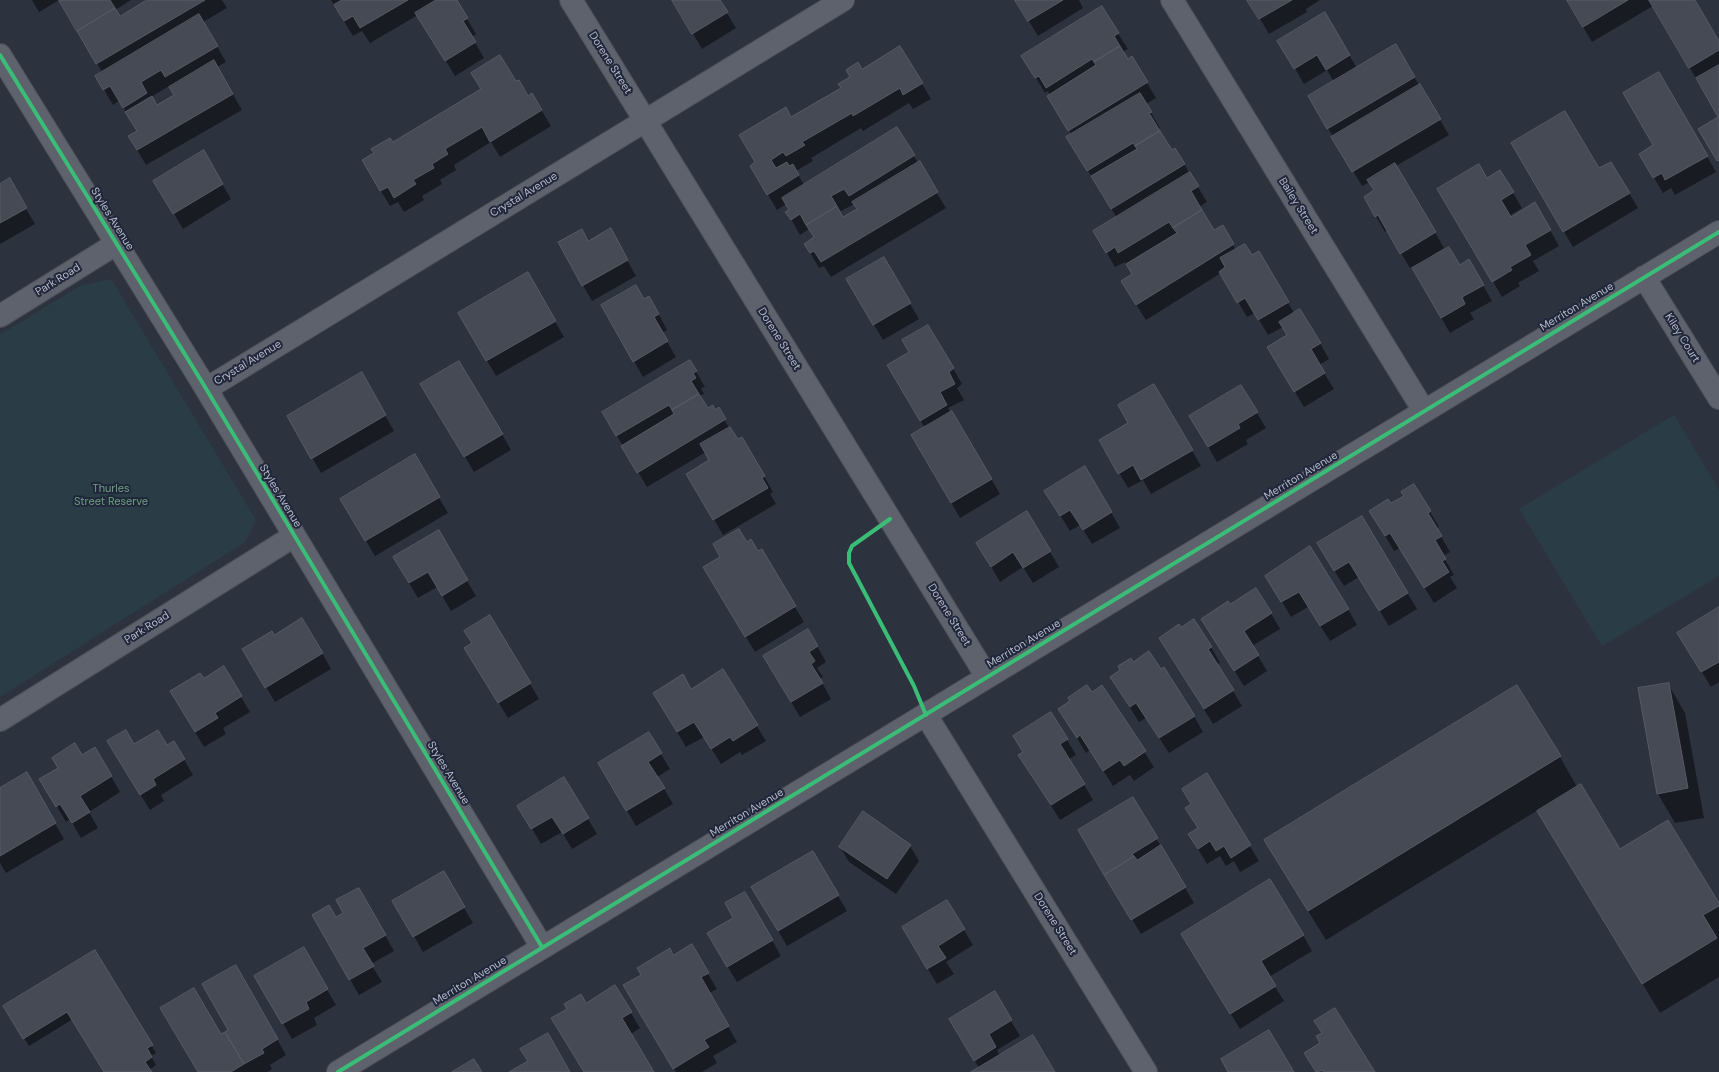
<!DOCTYPE html>
<html>
<head>
<meta charset="utf-8">
<style>
  body { margin:0 }
  canvas { display:block; background:#2d323f }
</style>
</head>
<body>
<canvas width="1719" height="1072"></canvas>
<script>
const ctx = document.querySelector('canvas').getContext('2d');
ctx.lineJoin = 'round';
function fillPath(path, color) { ctx.fillStyle = color; ctx.fill(path, 'evenodd'); }
function strokePath(path, color, width, dash) { ctx.strokeStyle = color; ctx.lineWidth = width; ctx.lineCap = dash ? 'butt' : 'round'; ctx.setLineDash(dash || []); ctx.stroke(path); }
function drawText(font, color, halo, rows, align = 'center') {
  ctx.font = font + ' "DM Sans",sans-serif'; ctx.lineWidth = 4; ctx.setLineDash([]); ctx.textBaseline = 'middle'; ctx.strokeStyle = halo; ctx.fillStyle = color; for (const [text, x, y, turn = 0] of rows) {
    ctx.save(); ctx.translate(x, y); ctx.rotate((+turn || 0) * Math.PI / 180); ctx.textAlign = isNaN(turn) ? turn : align; if (halo) ctx.strokeText(text, 0, 0); ctx.fillText(text, 0, 0); ctx.restore();
  }
}
fillPath(new Path2D(`
  M 111,279 L 256,520 L 245,542 L 0,697 L 0,335 L 80,286 Z
  M 1674,415 L 1719,490 L 1719,576 L 1602,646 L 1519,509 Z`), '#2a3c45');
fillPath(new Path2D(`
  M 32,0 L 59,0 L 39,12 Z
  M 60,0 L 131,0 L 115,10 L 119,17 L 149,0 L 222,0 L 227,8 L 203,22 L 226,62 L 217,67 L 242,110 L 146,165 L 129,136 L 138,131 L 119,101 L 113,105 L 96,76 L 102,72 ZM 169,86 L 175,96 L 157,106 L 151,97 Z
  M 331,0 L 456,0 L 476,34 L 472,37 L 484,58 L 455,76 L 418,15 L 370,43 L 362,31 L 353,36 Z
  M 673,0 L 719,0 L 736,28 L 702,49 Z
  M 1016,0 L 1079,0 L 1083,8 L 1038,36 Z
  M 1249,0 L 1320,0 L 1306,9 L 1307,12 L 1269,34 Z
  M 1567,0 L 1694,0 L 1719,43 L 1719,117 L 1653,6 L 1592,42 Z
  M 1101,7 L 1128,49 L 1122,52 L 1128,61 L 1132,58 L 1156,98 L 1146,104 L 1160,128 L 1158,129 L 1171,151 L 1175,149 L 1207,202 L 1199,207 L 1214,232 L 1222,226 L 1236,250 L 1251,257 L 1259,252 L 1294,313 L 1320,343 L 1329,359 L 1319,365 L 1334,389 L 1304,407 L 1268,347 L 1288,335 L 1283,327 L 1268,335 L 1255,313 L 1247,317 L 1221,273 L 1146,320 L 1131,297 L 1133,274 L 1129,267 L 1128,268 L 1125,262 L 1115,267 L 1094,231 L 1117,218 L 1077,153 L 1072,135 L 1048,96 L 1050,95 L 1048,91 L 1045,93 L 1032,71 Z
  M 1324,14 L 1357,68 L 1395,45 L 1449,135 L 1396,166 L 1444,248 L 1431,256 L 1432,258 L 1460,266 L 1469,260 L 1492,301 L 1470,313 L 1474,319 L 1450,333 L 1412,267 L 1410,268 L 1387,230 L 1385,232 L 1365,197 L 1375,191 L 1370,182 L 1362,186 L 1309,96 L 1334,82 L 1327,70 L 1304,84 L 1279,41 Z
  M 900,47 L 931,99 L 913,109 L 909,103 L 863,131 L 861,128 L 811,158 L 813,161 L 796,171 L 804,185 L 897,129 L 946,208 L 831,277 L 824,266 L 819,268 L 805,244 L 815,238 L 809,229 L 800,235 L 787,212 L 790,210 L 786,204 L 777,210 L 751,166 L 756,163 L 791,118 L 842,88 L 862,70 ZM 854,204 L 857,209 L 843,219 L 839,212 Z
  M 1659,74 L 1716,172 L 1675,195 L 1671,188 L 1663,193 L 1640,154 L 1654,146 Z
  M 516,83 L 528,97 L 532,95 L 551,126 L 500,157 L 491,142 L 454,165 L 456,170 L 440,180 L 442,184 L 422,196 L 424,200 L 404,212 L 398,202 L 390,206 L 363,161 L 392,143 Z
  M 1512,144 L 1599,170 L 1611,163 L 1638,208 L 1573,247 Z
  M 203,152 L 231,199 L 183,229 L 155,181 Z
  M 1500,171 L 1522,208 L 1509,216 L 1510,218 L 1535,203 L 1559,246 L 1533,261 L 1539,271 L 1518,283 L 1520,286 L 1502,297 L 1439,189 L 1487,179 Z
  M 9,180 L 35,224 L 0,244 L 0,185 Z
  M 610,230 L 636,276 L 592,301 L 583,285 Z
  M 883,258 L 919,319 L 883,340 L 847,279 Z
  M 528,274 L 564,337 L 496,376 L 459,313 Z
  M 644,301 L 658,313 L 667,330 L 662,333 L 676,357 L 643,377 L 602,305 Z
  M 928,326 L 962,384 L 957,388 L 964,400 L 948,408 L 951,413 L 952,412 L 1000,494 L 960,518 L 912,436 L 925,428 L 888,366 L 910,353 Z
  M 690,361 L 705,387 L 701,388 L 704,394 L 699,396 L 708,410 L 715,411 L 718,409 L 737,441 L 742,438 L 773,492 L 770,494 L 776,504 L 723,535 L 688,474 L 711,461 L 706,452 L 647,487 L 603,412 Z
  M 361,374 L 394,431 L 321,473 L 288,416 Z
  M 1154,385 L 1201,466 L 1151,494 L 1143,480 L 1128,488 L 1100,440 L 1129,423 Z
  M 1241,387 L 1266,428 L 1246,440 L 1248,444 L 1217,462 L 1191,417 Z
  M 431,400 L 502,434 L 511,450 L 474,472 Z
  M 414,456 L 448,513 L 375,556 L 341,499 Z
  M 1391,505 L 1430,512 L 1439,527 L 1436,528 L 1450,552 L 1443,556 L 1454,575 L 1450,577 L 1457,588 L 1434,603 L 1400,548 L 1394,551 L 1380,527 Z
  M 1055,507 L 1111,512 L 1120,528 L 1092,544 L 1080,525 L 1070,531 Z
  M 1026,512 L 1059,567 L 1033,583 L 1023,567 L 1000,582 L 986,558 Z
  M 1361,517 L 1417,609 L 1389,626 L 1359,577 L 1344,586 L 1327,559 Z
  M 438,532 L 476,596 L 451,611 L 437,587 L 418,598 L 403,573 Z
  M 746,543 L 758,553 L 761,551 L 804,622 L 755,652 L 713,583 Z
  M 1267,576 L 1348,609 L 1357,625 L 1330,641 L 1308,607 L 1291,617 Z
  M 1230,606 L 1271,613 L 1280,629 L 1252,646 L 1267,671 L 1244,686 L 1202,619 Z
  M 1719,609 L 1719,682 L 1711,687 L 1688,649 Z
  M 490,617 L 539,699 L 508,718 L 475,664 L 473,643 Z
  M 808,630 L 826,662 L 817,668 L 823,677 L 820,679 L 831,699 L 800,717 L 764,656 Z
  M 274,636 L 322,653 L 331,669 L 275,702 L 252,664 Z
  M 1211,647 L 1220,663 L 1217,664 L 1242,706 L 1213,724 L 1169,653 Z
  M 223,667 L 250,712 L 223,728 L 226,734 L 204,747 L 180,707 L 203,679 Z
  M 723,671 L 766,741 L 742,755 L 740,752 L 721,764 L 704,737 L 686,747 L 663,708 Z
  M 1111,677 L 1194,716 L 1203,732 L 1169,753 L 1146,718 L 1139,722 Z
  M 1668,684 L 1685,713 L 1704,818 L 1675,823 L 1658,794 Z
  M 1102,686 L 1154,767 L 1134,781 L 1130,775 L 1113,786 L 1090,750 L 1086,753 L 1059,709 L 1091,693 Z
  M 1051,713 L 1076,755 L 1069,759 L 1093,800 L 1060,820 L 1029,770 L 1024,752 Z
  M 649,734 L 670,769 L 657,777 L 673,804 L 636,826 L 599,764 Z
  M 174,742 L 193,775 L 161,795 L 164,801 L 150,810 L 117,757 L 134,746 L 167,746 Z
  M 95,749 L 120,792 L 89,812 L 98,828 L 81,838 L 70,819 L 66,822 L 50,795 L 82,756 Z
  M 1560,757 L 1577,787 L 1620,850 L 1719,905 L 1719,977 L 1660,1013 L 1538,810 L 1326,940 L 1283,870 Z
  M 26,774 L 64,839 L 6,873 L 0,863 L 0,789 Z
  M 1207,775 L 1259,861 L 1240,872 L 1234,861 L 1226,866 L 1220,856 L 1207,864 L 1189,834 L 1199,828 L 1192,805 Z
  M 564,779 L 597,834 L 572,849 L 562,832 L 541,844 L 519,806 Z
  M 1133,799 L 1194,903 L 1141,934 L 1088,846 Z
  M 910,846 L 919,861 L 896,894 L 849,862 L 840,847 Z
  M 812,852 L 847,911 L 787,946 L 762,903 Z
  M 443,873 L 473,923 L 423,952 L 394,901 Z
  M 359,889 L 394,951 L 371,964 L 382,982 L 359,995 L 313,915 L 335,919 L 345,913 Z
  M 745,893 L 781,956 L 737,982 L 708,934 L 735,918 Z
  M 947,902 L 973,945 L 946,962 L 954,974 L 937,984 L 912,943 Z
  M 1303,935 L 1312,951 L 1269,977 L 1284,1001 L 1240,1029 L 1192,950 Z
  M 691,945 L 717,989 L 709,993 L 737,1042 L 713,1056 L 717,1063 L 702,1072 L 676,1072 L 625,986 Z
  M 303,949 L 336,1005 L 314,1018 L 317,1025 L 292,1039 L 256,976 Z
  M 95,952 L 156,1053 L 151,1056 L 156,1065 L 149,1070 L 150,1072 L 105,1072 L 73,1019 L 29,1046 L 5,1006 Z
  M 236,966 L 286,1055 L 270,1065 L 272,1069 L 267,1072 L 199,1072 L 221,1035 L 230,1030 Z
  M 615,987 L 640,1028 L 631,1034 L 654,1072 L 585,1072 L 586,1004 Z
  M 994,993 L 1020,1036 L 997,1050 L 1000,1056 L 1054,1072 L 973,1072 L 979,1068 L 950,1019 Z`), '#0007');
const building = new Path2D(`
  M 59,0 L 110,0 L 115,8 L 77,31 Z
  M 147,0 L 205,0 L 96,64 L 77,31 L 115,8 L 120,16 Z
  M 342,0 L 408,0 L 360,28 L 353,16 L 344,21 L 334,5 Z
  M 436,0 L 457,0 L 468,18 L 463,21 L 476,42 L 445,61 L 415,13 Z
  M 672,0 L 720,0 L 728,12 L 692,34 Z
  M 1015,0 L 1063,0 L 1028,21 Z
  M 1247,0 L 1292,0 L 1259,19 Z
  M 1567,0 L 1628,0 L 1583,27 Z
  M 1649,0 L 1695,0 L 1719,41 L 1719,50 L 1689,68 Z
  M 1102,6 L 1119,33 L 1114,36 L 1120,46 L 1094,62 L 1092,59 L 1046,88 L 1039,76 L 1035,78 L 1021,56 Z
  M 1325,12 L 1350,55 L 1326,70 L 1317,55 L 1294,69 L 1277,41 Z
  M 199,14 L 218,46 L 165,77 L 161,70 L 141,82 L 147,93 L 123,108 L 110,86 L 103,90 L 95,76 Z
  M 1396,44 L 1415,77 L 1327,129 L 1308,96 Z
  M 900,46 L 923,83 L 903,95 L 900,88 L 853,116 L 852,113 L 802,142 L 805,145 L 786,156 L 783,152 L 771,160 L 776,168 L 787,162 L 789,166 L 793,164 L 799,175 L 767,195 L 750,166 L 755,162 L 739,135 L 786,107 L 791,117 L 841,88 L 838,84 L 850,77 L 846,70 L 858,62 L 862,69 Z
  M 1120,46 L 1128,59 L 1132,56 L 1148,82 L 1068,131 L 1047,96 L 1096,65 L 1094,62 Z
  M 500,55 L 516,81 L 519,80 L 528,96 L 532,93 L 542,110 L 490,142 L 482,127 L 445,149 L 448,154 L 432,164 L 434,168 L 413,180 L 416,184 L 394,198 L 388,187 L 380,191 L 362,160 L 374,153 L 371,149 L 390,138 L 393,142 L 481,89 L 471,73 Z
  M 214,60 L 233,94 L 137,150 L 128,136 L 137,131 L 125,112 L 152,96 L 157,105 L 174,95 L 169,87 Z
  M 1719,65 L 1719,160 L 1717,161 L 1698,129 L 1718,117 L 1696,78 Z
  M 1659,72 L 1708,156 L 1665,180 L 1662,173 L 1653,178 L 1639,154 L 1653,145 L 1623,93 Z
  M 1420,84 L 1441,119 L 1352,172 L 1331,137 Z
  M 1140,93 L 1152,112 L 1149,113 L 1160,131 L 1135,146 L 1133,143 L 1087,171 L 1066,137 Z
  M 1565,111 L 1599,168 L 1611,162 L 1630,193 L 1563,232 L 1511,143 Z
  M 897,127 L 915,155 L 849,196 L 844,189 L 831,196 L 837,206 L 806,225 L 800,214 L 791,220 L 785,212 L 789,210 L 782,198 Z
  M 1160,131 L 1172,150 L 1175,148 L 1185,164 L 1111,209 L 1091,176 L 1137,149 L 1135,146 Z
  M 204,150 L 223,184 L 173,214 L 153,181 Z
  M 920,161 L 938,192 L 821,262 L 814,251 L 810,253 L 804,244 L 814,237 L 806,225 L 837,206 L 843,217 L 857,209 L 852,202 Z
  M 1395,163 L 1436,232 L 1400,254 L 1378,215 L 1375,217 L 1364,197 L 1374,190 L 1367,180 Z
  M 1479,164 L 1487,178 L 1500,170 L 1514,192 L 1501,200 L 1511,217 L 1535,202 L 1551,230 L 1525,245 L 1531,255 L 1510,267 L 1512,270 L 1492,282 L 1437,189 Z
  M 1190,172 L 1199,186 L 1191,191 L 1202,210 L 1173,228 L 1169,222 L 1118,253 L 1115,247 L 1106,253 L 1093,231 Z
  M 10,178 L 27,208 L 0,223 L 0,184 Z
  M 1202,210 L 1214,230 L 1223,225 L 1234,244 L 1136,305 L 1121,281 L 1132,274 L 1126,264 L 1177,233 L 1173,228 Z
  M 611,228 L 628,260 L 582,286 L 558,242 L 582,229 L 588,241 Z
  M 1245,244 L 1252,255 L 1259,251 L 1289,302 L 1258,320 L 1245,298 L 1237,303 L 1219,272 L 1225,267 L 1220,258 Z
  M 1449,247 L 1460,265 L 1469,259 L 1484,285 L 1462,297 L 1465,304 L 1441,318 L 1412,268 Z
  M 884,257 L 911,303 L 873,325 L 846,279 Z
  M 528,272 L 556,321 L 486,361 L 458,313 Z
  M 636,285 L 644,299 L 649,296 L 659,314 L 654,317 L 668,341 L 633,362 L 601,305 Z
  M 1300,309 L 1321,343 L 1311,349 L 1325,373 L 1294,392 L 1267,347 L 1287,335 L 1279,322 Z
  M 928,325 L 954,368 L 949,372 L 955,384 L 940,392 L 947,405 L 920,421 L 887,365 L 909,352 L 902,340 Z
  M 690,360 L 697,371 L 693,373 L 696,378 L 691,381 L 699,394 L 672,410 L 669,405 L 616,436 L 602,412 Z
  M 459,361 L 503,434 L 464,457 L 420,384 Z
  M 362,372 L 386,415 L 311,459 L 287,416 Z
  M 1154,384 L 1193,450 L 1141,480 L 1133,465 L 1118,474 L 1099,440 L 1128,423 L 1118,405 Z
  M 1241,385 L 1258,412 L 1238,424 L 1240,428 L 1208,447 L 1189,416 Z
  M 699,394 L 708,408 L 713,405 L 715,410 L 719,407 L 726,419 L 637,473 L 621,446 L 674,414 L 672,410 Z
  M 952,411 L 992,479 L 951,503 L 911,435 Z
  M 730,427 L 738,439 L 742,437 L 765,476 L 762,478 L 768,488 L 713,520 L 686,474 L 709,460 L 700,444 Z
  M 415,454 L 440,497 L 365,541 L 340,499 Z
  M 1085,466 L 1112,512 L 1083,530 L 1070,510 L 1060,516 L 1044,491 Z
  M 1414,484 L 1431,511 L 1428,513 L 1442,536 L 1435,540 L 1446,559 L 1442,561 L 1449,572 L 1424,588 L 1390,533 L 1385,536 L 1369,511 L 1388,499 L 1391,503 L 1404,496 L 1401,492 Z
  M 1027,511 L 1051,551 L 1023,568 L 1013,552 L 991,567 L 976,543 Z
  M 1362,516 L 1408,593 L 1379,611 L 1349,562 L 1334,571 L 1317,543 Z
  M 739,529 L 747,542 L 751,539 L 758,551 L 762,549 L 796,606 L 745,637 L 703,567 L 720,557 L 713,544 Z
  M 439,530 L 468,580 L 442,596 L 428,572 L 409,583 L 393,557 Z
  M 1310,546 L 1349,609 L 1320,626 L 1299,592 L 1281,602 L 1265,576 Z
  M 1256,588 L 1272,613 L 1244,631 L 1259,655 L 1234,671 L 1201,619 L 1228,601 L 1230,604 Z
  M 1719,607 L 1719,662 L 1701,672 L 1677,633 Z
  M 490,615 L 531,683 L 498,703 L 464,648 L 472,643 L 464,631 Z
  M 302,618 L 323,653 L 265,688 L 242,649 L 272,631 L 274,635 Z
  M 1194,619 L 1212,647 L 1208,649 L 1234,690 L 1204,709 L 1159,638 L 1179,624 L 1181,627 Z
  M 808,629 L 818,646 L 809,652 L 815,661 L 811,664 L 823,683 L 791,702 L 763,656 Z
  M 1149,651 L 1161,669 L 1164,667 L 1195,716 L 1159,738 L 1136,703 L 1130,707 L 1110,677 L 1120,670 L 1118,666 L 1131,658 L 1133,662 Z
  M 224,666 L 242,696 L 215,713 L 218,718 L 195,732 L 170,691 L 200,673 L 204,678 Z
  M 723,669 L 758,725 L 733,741 L 730,737 L 711,749 L 694,722 L 677,732 L 653,693 L 683,674 L 691,689 Z
  M 1669,683 L 1688,788 L 1657,794 L 1638,688 Z
  M 1087,685 L 1092,692 L 1102,685 L 1146,751 L 1124,766 L 1120,760 L 1103,771 L 1080,735 L 1077,738 L 1058,709 L 1070,701 L 1068,698 Z
  M 1517,685 L 1561,756 L 1308,911 L 1264,840 Z
  M 1051,712 L 1068,739 L 1060,744 L 1085,784 L 1051,805 L 1018,755 L 1023,752 L 1013,736 Z
  M 126,730 L 134,744 L 158,730 L 167,745 L 174,741 L 185,759 L 153,779 L 156,785 L 140,795 L 107,741 Z
  M 649,732 L 662,753 L 648,762 L 665,788 L 626,811 L 598,763 Z
  M 75,743 L 82,755 L 95,747 L 112,776 L 80,796 L 90,812 L 72,823 L 60,804 L 56,807 L 39,779 L 58,768 L 52,758 Z
  M 27,772 L 56,823 L 0,856 L 0,788 Z
  M 1207,773 L 1251,845 L 1231,858 L 1224,846 L 1216,851 L 1210,841 L 1198,849 L 1188,834 L 1198,828 L 1185,808 L 1191,804 L 1182,789 Z
  M 564,777 L 589,818 L 563,834 L 552,817 L 531,829 L 517,806 Z
  M 1581,784 L 1620,849 L 1668,820 L 1719,903 L 1719,906 L 1703,915 L 1717,938 L 1642,984 L 1537,811 Z
  M 1133,797 L 1158,838 L 1132,854 L 1134,856 L 1104,875 L 1078,830 Z
  M 863,811 L 911,845 L 887,879 L 839,847 Z
  M 1161,845 L 1186,887 L 1131,920 L 1104,875 L 1134,856 L 1137,860 Z
  M 813,851 L 839,895 L 778,931 L 751,887 Z
  M 444,871 L 465,907 L 413,937 L 392,901 Z
  M 1270,879 L 1304,935 L 1261,961 L 1276,986 L 1230,1014 L 1181,934 Z
  M 359,888 L 386,935 L 363,948 L 374,966 L 349,980 L 312,915 L 329,905 L 336,917 L 343,913 L 336,900 Z
  M 745,892 L 773,940 L 727,967 L 707,933 L 733,918 L 725,903 Z
  M 947,900 L 965,929 L 938,946 L 946,958 L 927,969 L 902,927 Z
  M 692,944 L 709,973 L 701,977 L 729,1026 L 704,1040 L 709,1047 L 673,1069 L 623,985 L 641,975 L 637,968 L 670,948 L 673,955 Z
  M 304,947 L 328,989 L 306,1002 L 309,1009 L 282,1024 L 254,976 Z
  M 95,950 L 153,1045 L 147,1048 L 152,1057 L 145,1062 L 152,1072 L 104,1072 L 67,1012 L 23,1039 L 3,1006 Z
  M 236,965 L 278,1039 L 262,1049 L 264,1053 L 244,1064 L 225,1032 L 228,1030 L 202,984 Z
  M 615,985 L 632,1012 L 622,1018 L 654,1072 L 584,1072 L 551,1018 L 567,1009 L 564,1004 L 581,994 L 586,1003 Z
  M 194,988 L 221,1034 L 225,1032 L 244,1064 L 231,1072 L 198,1072 L 160,1008 Z
  M 995,991 L 1012,1020 L 989,1034 L 996,1047 L 974,1061 L 949,1019 Z
  M 1335,1008 L 1375,1072 L 1324,1072 L 1323,1070 L 1316,1072 L 1304,1053 L 1320,1043 L 1316,1036 L 1322,1033 L 1314,1021 Z
  M 1269,1030 L 1294,1072 L 1228,1072 L 1221,1059 Z
  M 548,1033 L 570,1072 L 509,1072 L 528,1061 L 520,1049 Z
  M 1033,1035 L 1055,1072 L 971,1072 Z
  M 474,1059 L 482,1072 L 452,1072 Z`);
fillPath(building, '#454a54');
strokePath(building, '#565a66', 1);
const minor = new Path2D(`
  M 571,0 L 987,677
  M 1172,0 L 1424,411
  M 0,55 L 202,382 L 542,947
  M 1644,277 L 1719,398
  M 0,316 L 116,244
  M 206,389 L 843,0
  M 926,715 L 1146,1072
  M 0,720 L 294,536
  M 338,1072 L 1719,232`);
strokePath(minor, '#4a4e57', 24);
strokePath(minor, '#5e626c', 22);
strokePath(new Path2D(`
  M 0,55 L 202,382 L 542,947
  M 890,519 L 852,546 L 849,553 L 849,563 L 914,686 L 926,715
  M 338,1072 L 1719,232`), '#3abd76', 4);
drawText('11px', '#b9bece', '#20273a', [
  ["Dorene Street",610,63,58],
  ["Crystal Avenue",524,195,-31],
  ["Bailey Street",1298,206,58],
  ["Styles Avenue",112,219,58],
  ["Park Road",58,280,-32],
  ["Merriton Avenue",1577,307,-31],
  ["Kiley Court",1682,338,58],
  ["Dorene Street",779,339,58],
  ["Crystal Avenue",248,363,-31],
  ["Merriton Avenue",1301,476,-31],
  ["Styles Avenue",280,496,59],
  ["Dorene Street",949,615,58],
  ["Park Road",147,628,-32],
  ["Merriton Avenue",1024,644,-31],
  ["Styles Avenue",448,773,59],
  ["Merriton Avenue",747,813,-31],
  ["Dorene Street",1055,924,58],
  ["Merriton Avenue",470,981,-31]
]);
drawText('11px', '#6fa082', '#20273a', [
  ["Thurles",111,489],
  ["Street Reserve",111,502]
]);
</script>
</body>
</html>
